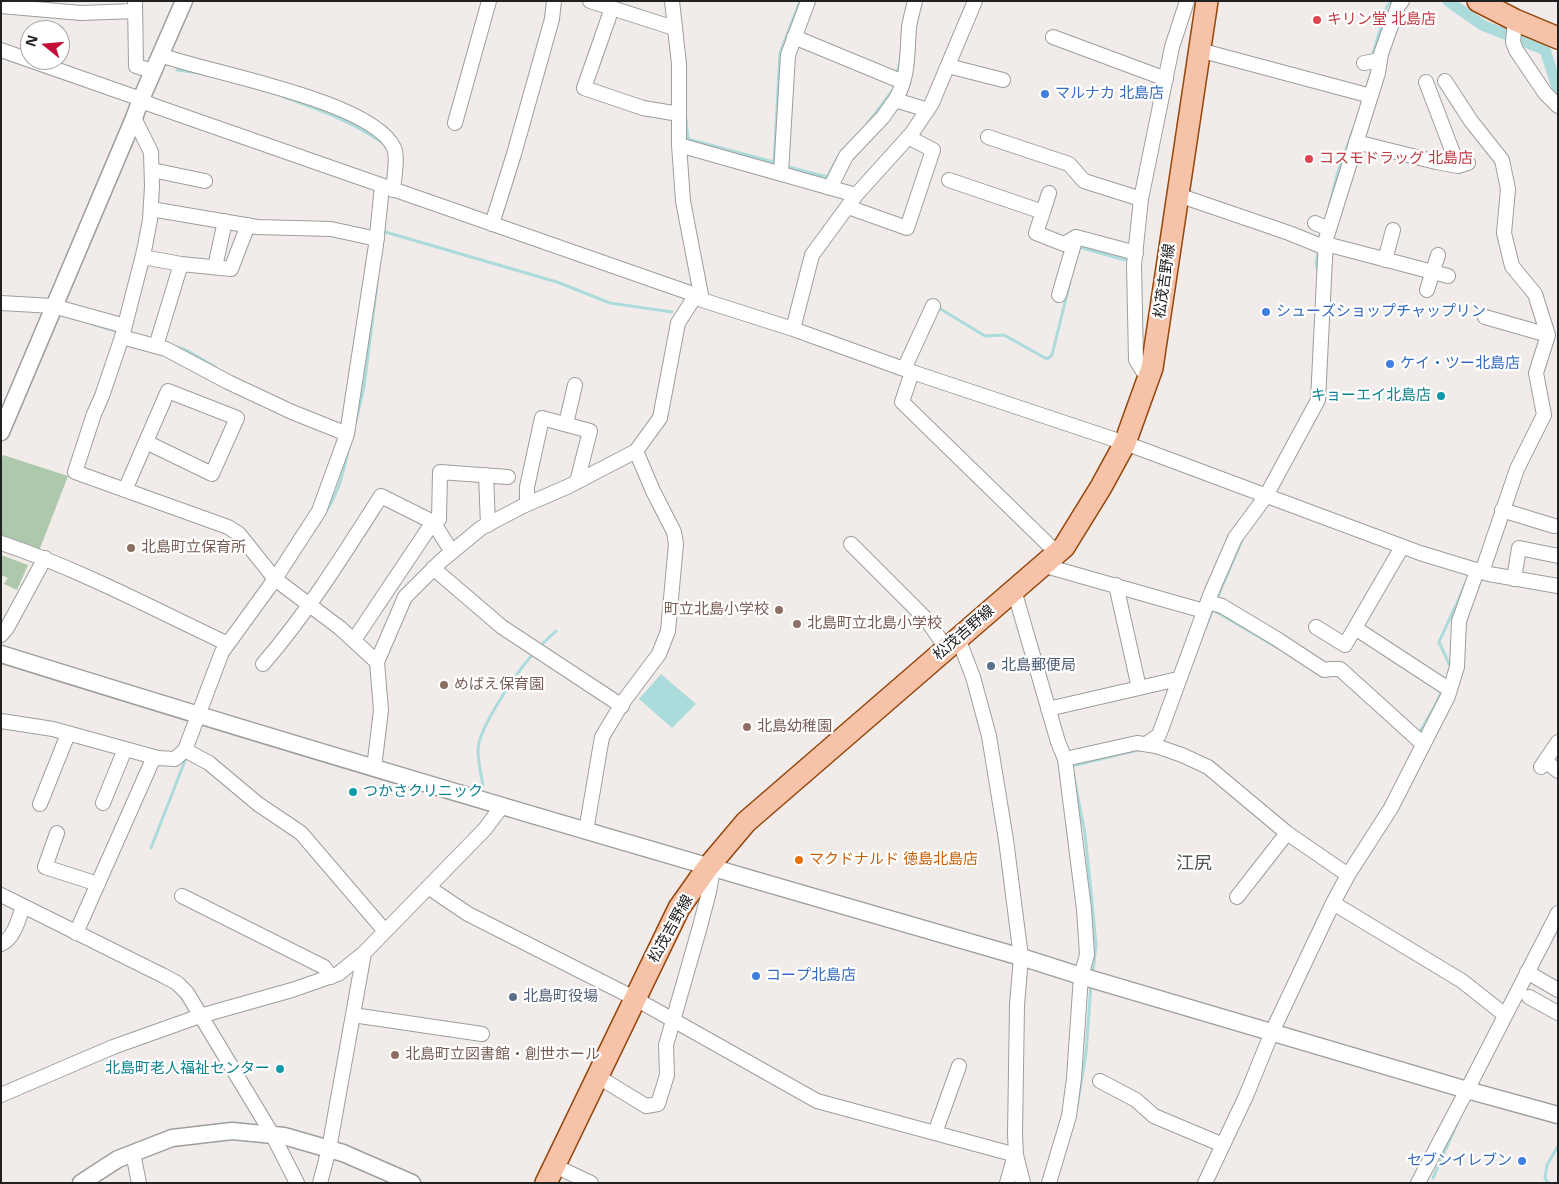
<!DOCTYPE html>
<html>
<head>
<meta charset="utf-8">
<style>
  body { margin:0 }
  #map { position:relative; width:1559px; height:1184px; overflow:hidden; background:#f1ece9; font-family:"Noto Sans",sans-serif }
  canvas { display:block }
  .frame { position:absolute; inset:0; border:2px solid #212121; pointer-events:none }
  .north { position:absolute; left:20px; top:20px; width:50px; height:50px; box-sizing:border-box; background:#fff; border:1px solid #a6a6a6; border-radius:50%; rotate:287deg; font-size:14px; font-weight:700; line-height:20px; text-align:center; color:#212121 }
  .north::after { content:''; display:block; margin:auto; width:18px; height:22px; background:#c40e39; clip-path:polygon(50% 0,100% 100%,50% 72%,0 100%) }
</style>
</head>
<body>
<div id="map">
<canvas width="1559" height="1184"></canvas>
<div class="frame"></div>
<div class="north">N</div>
</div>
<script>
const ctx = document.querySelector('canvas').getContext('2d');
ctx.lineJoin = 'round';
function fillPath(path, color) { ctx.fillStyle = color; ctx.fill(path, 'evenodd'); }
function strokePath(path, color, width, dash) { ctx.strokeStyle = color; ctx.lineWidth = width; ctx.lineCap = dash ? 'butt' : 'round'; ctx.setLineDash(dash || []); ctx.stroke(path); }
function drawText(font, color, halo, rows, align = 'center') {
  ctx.font = font + ' "Noto Sans","Noto Sans JP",sans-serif'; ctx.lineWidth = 4.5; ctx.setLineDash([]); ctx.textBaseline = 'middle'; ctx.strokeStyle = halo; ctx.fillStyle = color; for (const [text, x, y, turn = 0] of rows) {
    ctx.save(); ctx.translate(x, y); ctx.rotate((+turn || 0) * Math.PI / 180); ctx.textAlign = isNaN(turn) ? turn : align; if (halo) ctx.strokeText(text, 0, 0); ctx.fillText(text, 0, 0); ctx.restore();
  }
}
fillPath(new Path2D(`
  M 3,455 L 68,476 L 39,551 L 5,539 L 1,536 L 1,459 Z
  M 1,555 L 28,565 L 17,590 L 4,584 L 8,578 L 1,575 Z`), '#aec8ab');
fillPath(new Path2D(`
  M 661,674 L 696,704 L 672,728 L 639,699 Z`), '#acdbdb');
strokePath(new Path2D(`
  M 1372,57 L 1387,6 L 1392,1
  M 177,70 L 199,73
  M 897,74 L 900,61
  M 284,97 C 318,109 351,121 380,141
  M 686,119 L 688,139 L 777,163
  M 868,123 L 893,90
  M 774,163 L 780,53 L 800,1
  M 785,166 L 827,177 L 838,157
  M 1329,207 L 1337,175 L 1353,130
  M 382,231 L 557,282 L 610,303 L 672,312
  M 1079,247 L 1125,260
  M 1318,273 L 1316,262 L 1319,250
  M 938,310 L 939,308 L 985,336 L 1004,335 L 1047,359 L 1052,355 L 1070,282
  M 92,324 L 119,332
  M 174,346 L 188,351 L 215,367
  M 356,421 L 364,387 L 377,284
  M 325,513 C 339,493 344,470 349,447
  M 1216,601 L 1243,538
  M 1213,610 L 1278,648
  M 1202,636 L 1214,607
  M 540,646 L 556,631
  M 1451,668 L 1439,642 L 1465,585
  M 1418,735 L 1436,704 L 1442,690
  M 483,785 C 481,774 478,762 478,750 C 478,728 519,669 534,653
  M 151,848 L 186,758
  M 1093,973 L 1096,945 L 1092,902 L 1085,834 L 1072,766 L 1138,750
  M 1077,1107 L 1086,1053 L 1091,984
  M 1433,1178 L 1457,1124
  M 1548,1183 L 1545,1178 L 1547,1165 L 1558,1146`), '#acdbdb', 3);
strokePath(new Path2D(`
  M 1448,1 L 1482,25 L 1545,50 L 1558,90`), '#acdbdb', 11);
const minor = new Path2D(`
  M 135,1 L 136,66 L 153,71
  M 590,1 L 674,28
  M 672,1 L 679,64 L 679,145 L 683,201 L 702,300
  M 1,6 L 81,13 L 135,11
  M 612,8 L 584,88 L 643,108 L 679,114
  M 1515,20 L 1513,42 L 1516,50 L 1545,93 L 1558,106
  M 794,37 L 903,82
  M 1053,37 L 1166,79
  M 1,50 L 141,99 L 149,104 L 696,295 L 702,300 L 793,329 L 912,372 L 1125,443 L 1420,553 L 1489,574 L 1558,586
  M 1199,50 L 1371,96
  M 160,55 C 210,73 373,101 394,148 C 398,156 394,180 393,190
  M 1364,63 L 1380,60
  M 948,66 L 1003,80
  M 1445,81 L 1471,121 L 1502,160 L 1508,189 L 1504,233 L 1512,266 L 1535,294 L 1548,335 L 1536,373 L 1544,415 L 1517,469 L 1482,572
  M 1426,82 L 1458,166
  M 895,100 C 909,79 907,52 909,28 C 910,19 913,10 915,1
  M 134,118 L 151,152 L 152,186 L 150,220 L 144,251 L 122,337 L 102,396 L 94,414 L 75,472 L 228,527 L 239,534 L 275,579 L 340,628 L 377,662
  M 455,123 L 489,1
  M 988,137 L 1069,164 L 1084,181 L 1141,199
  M 1356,142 L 1436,162 L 1458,166 L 1468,163
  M 679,145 L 856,195
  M 152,170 L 205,181
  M 781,173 L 788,55 L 808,1
  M 949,180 L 1043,212 L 1036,233 L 1064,244 L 1076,237
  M 830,188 L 846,156 L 883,117 L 895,100 L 928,110
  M 1178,195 L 1289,233 L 1326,248
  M 848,207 L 907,228 L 933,150 L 908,137
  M 151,209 L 257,227 L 331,229 L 377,239
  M 1043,212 L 1049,193
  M 1315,223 L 1329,229
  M 492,224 L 514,154 L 552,19 L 554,1
  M 1326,244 L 1448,276
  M 143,257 L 181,264 L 156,346
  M 1385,260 L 1393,230
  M 181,264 L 231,269 L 248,225
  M 215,267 L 225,221
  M 1427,290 L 1438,255
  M 1059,295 L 1076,237 L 1136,253
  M 1,303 L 53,306 L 125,326
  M 1485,317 L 1548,335
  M 793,329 L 812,255 L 856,195 L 912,133 L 932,103 L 975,1
  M 122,337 L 166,349 L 228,382 L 292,412 L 347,434
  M 904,369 L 933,306
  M 912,372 L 902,402 L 1057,553
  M 1148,379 L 1136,360 L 1134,265 L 1141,199 L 1172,47 L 1187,1
  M 566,424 L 575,385
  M 486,475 L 488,525
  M 125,490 L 168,391 L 237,418 L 212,474 L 146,442
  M 527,504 L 527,487 L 542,418 L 590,431 L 577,482
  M 1502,510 L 1554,526
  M 1,543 C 79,569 152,608 226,643
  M 851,544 L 927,620 L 946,648
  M 1042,565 L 1204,611
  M 433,568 L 502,627 L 622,706
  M 1514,579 L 1519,548 L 1558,556
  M 1116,585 L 1139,688
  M 1014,590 L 1058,742 L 1065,759 L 1137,743 L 1156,746 L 1182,755 L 1208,767 L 1287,833 L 1348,875
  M 1208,602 L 1222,606 L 1277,639 L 1324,670 L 1331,669 L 1340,669 L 1423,744
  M 1316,627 L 1345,645 L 1402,547
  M 1355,628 L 1450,690
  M 1,635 L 7,628 L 45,558
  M 958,638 L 973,677 L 989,736 L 1006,840 L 1021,957 L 1017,1005 L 1015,1134 L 1016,1155 L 1023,1183
  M 354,640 L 433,522 L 439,519 L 440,472 L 508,477
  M 263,664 C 308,612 344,554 381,496 L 433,522 L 452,552
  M 1048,709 L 1178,679
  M 1,721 L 53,729 L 158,758 L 175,759 L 185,750 L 222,652 L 275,579 L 319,511 L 347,434 L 376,245 L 382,186
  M 1146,744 L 1159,735 L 1211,593 L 1235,538 L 1266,496 L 1318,400 L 1326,239 L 1378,73 L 1381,54 L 1398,6 L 1402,1
  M 185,750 L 209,763 L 258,804 L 301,833 L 384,930
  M 1545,761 L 1558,771
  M 1541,767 L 1558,742
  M 374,768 L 381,710 L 377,662 L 405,597 L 441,561 L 481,528 L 523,506 L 569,486 L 636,451 L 660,418 L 678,323 L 696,295
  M 103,803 L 125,749
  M 40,804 L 68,734
  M 586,831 L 602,737 L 623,702 L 659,654 L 668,631 L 676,544 L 674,532 L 653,491 L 636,451
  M 57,833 L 45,867 L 98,884
  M 428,887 L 468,914 L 634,998 L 817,1101 L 1016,1155
  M 1,895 L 164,976 L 177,983 L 187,993 L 272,1134 L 297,1183
  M 182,896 L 324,967 L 331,977
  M 1237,897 L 1287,833
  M 1333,903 L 1462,981 L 1505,1015
  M 76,933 L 154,757
  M 1,944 C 14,939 19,918 23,906
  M 1527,972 L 1558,990
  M 1529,997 L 1558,1013
  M 353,1015 L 482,1034
  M 597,1076 L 646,1106 L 658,1104 L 667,1075 L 666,1045 L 699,930 L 709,892 L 713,869
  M 1100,1081 L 1136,1100 L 1154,1116 L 1223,1145
  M 1,1095 L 113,1047 L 200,1016 L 292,990 L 338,974 L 364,953 L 485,829 L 502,806
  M 935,1133 L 959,1066
  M 133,1153 L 139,1183
  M 555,1166 L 591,1183
  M 320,1183 L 329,1149 L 364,953
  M 1007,1183 L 1015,1155
  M 1049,1183 L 1069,1116 L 1074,1078 L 1081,976 L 1087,955 L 1084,909 L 1065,759
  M 1205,1183 L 1246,1096 L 1272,1032 L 1333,903 L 1348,875 L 1391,808 L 1448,696 L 1457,667 L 1459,621 L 1477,571
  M 1418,1183 L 1467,1090 L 1558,913`);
const tertiary = new Path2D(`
  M 1,432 L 134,118 L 141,99 L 184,1
  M 1,654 C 340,760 681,859 1021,957 L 1081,976 L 1467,1090 L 1558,1115
  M 81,1183 L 118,1159 L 172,1138 L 232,1131 L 284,1136 L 343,1153 L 412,1183`);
const primary = new Path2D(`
  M 1478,1 L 1515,20 L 1558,38
  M 546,1183 L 679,908 L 708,867 L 746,822 L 1064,547 L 1101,487 L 1125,443 L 1152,368 L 1207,1`);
strokePath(minor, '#9e9e9e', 16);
strokePath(tertiary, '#9e9e9e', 19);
strokePath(primary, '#94460b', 24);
strokePath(minor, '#fff', 14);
strokePath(tertiary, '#fff', 16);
strokePath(primary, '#f6c2a8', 21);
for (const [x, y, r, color] of [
  [1317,20,5,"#e0444e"],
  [1045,94,5,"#3f7fe0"],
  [1309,159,5,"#e0444e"],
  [1266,312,5,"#3f7fe0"],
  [1390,364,5,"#3f7fe0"],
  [1441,396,5,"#0f9aa8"],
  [131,548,5,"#8d6e63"],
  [779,610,5,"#8d6e63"],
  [797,624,5,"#8d6e63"],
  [991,666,5,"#5c6f8a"],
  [444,685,5,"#8d6e63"],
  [747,727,5,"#8d6e63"],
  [353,792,5,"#0f9aa8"],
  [799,860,5,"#e8710a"],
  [756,976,5,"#3f7fe0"],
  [513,997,5,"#5c6f8a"],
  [395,1055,5,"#8d6e63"],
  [280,1069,5,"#0f9aa8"],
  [1522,1161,5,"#3f7fe0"]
]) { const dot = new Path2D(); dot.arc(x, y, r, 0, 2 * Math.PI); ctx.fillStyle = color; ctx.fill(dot); strokePath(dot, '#fff', 2); }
drawText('15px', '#be3a42', '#fff', [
  ["キリン堂 北島店",1327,20],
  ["コスモドラッグ 北島店",1319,159]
], 'left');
drawText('15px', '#366cbe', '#fff', [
  ["マルナカ 北島店",1055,94],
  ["シューズショップチャップリン",1276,312],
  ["ケイ・ツー北島店",1400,364],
  ["コープ北島店",766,976],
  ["セブンイレブン",1512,1161,"right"]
], 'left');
drawText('15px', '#212121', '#fff', [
  ["松茂吉野線",1165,281,-82],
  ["松茂吉野線",964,633,-41],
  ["松茂吉野線",671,929,-61]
]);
drawText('15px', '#0d838f', '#fff', [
  ["キョーエイ北島店",1431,396],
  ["つかさクリニック",363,792,"left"],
  ["北島町老人福祉センター",270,1069]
], 'right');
drawText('15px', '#785e54', '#fff', [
  ["北島町立保育所",141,548],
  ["町立北島小学校",769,610,"right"],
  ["北島町立北島小学校",807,624],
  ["めばえ保育園",454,685],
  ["北島幼稚園",757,727],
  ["北島町立図書館・創世ホール",405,1055]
], 'left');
drawText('15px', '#4e5e75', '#fff', [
  ["北島郵便局",1001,666],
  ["北島町役場",523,997]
], 'left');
drawText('15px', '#c56008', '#fff', [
  ["マクドナルド 徳島北島店",809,860]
], 'left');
drawText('18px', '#545454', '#fff', [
  ["江尻",1194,864]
]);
</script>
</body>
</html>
